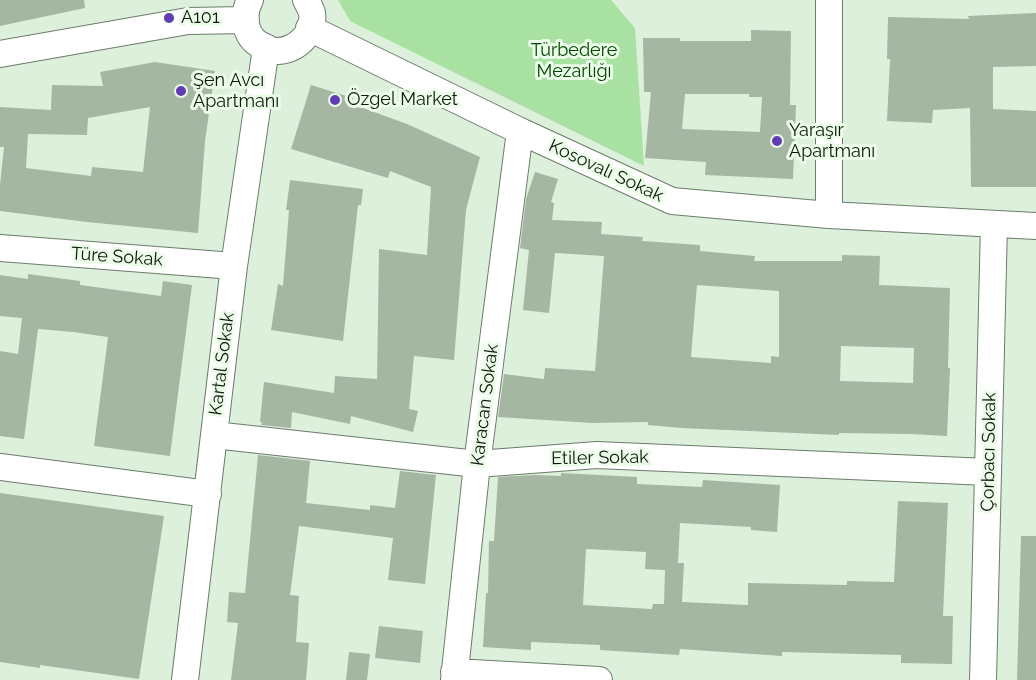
<!DOCTYPE html>
<html>
<head>
<meta charset="utf-8">
<style>
  body { margin:0 }
  canvas { display:block; background:#ddf0db }
</style>
</head>
<body>
<canvas width="1036" height="680"></canvas>
<script>
const ctx = document.querySelector('canvas').getContext('2d');
ctx.lineJoin = 'round';
function fillPath(path, color) { ctx.fillStyle = color; ctx.fill(path, 'evenodd'); }
function strokePath(path, color, width, dash) { ctx.strokeStyle = color; ctx.lineWidth = width; ctx.lineCap = dash ? 'butt' : 'round'; ctx.setLineDash(dash || []); ctx.stroke(path); }
function drawText(font, color, halo, rows, align = 'center') {
  ctx.font = font + ' Raleway,sans-serif'; ctx.lineWidth = 6; ctx.setLineDash([]); ctx.textBaseline = 'middle'; ctx.strokeStyle = halo; ctx.fillStyle = color; for (const [text, x, y, turn = 0] of rows) {
    ctx.save(); ctx.translate(x, y); ctx.rotate((+turn || 0) * Math.PI / 180); ctx.textAlign = isNaN(turn) ? turn : align; if (halo) ctx.strokeText(text, 0, 0); ctx.fillText(text, 0, 0); ctx.restore();
  }
}
fillPath(new Path2D(`
  M 338,0 L 611,0 L 635,28 L 644,166 L 350,21 Z`), '#a9e1a3');
fillPath(new Path2D(`
  M 0,0 L 84,0 L 85,8 L 0,26 Z
  M 1036,13 L 1036,66 L 993,67 L 993,109 L 1036,111 L 1036,187 L 971,187 L 970,108 L 933,110 L 932,123 L 887,121 L 890,59 L 887,59 L 888,17 L 969,19 L 968,16 Z
  M 751,30 L 791,31 L 790,105 L 796,105 L 793,179 L 705,175 L 706,162 L 645,158 L 651,92 L 644,92 L 643,38 L 680,38 L 680,41 L 751,41 ZM 685,94 L 749,94 L 749,97 L 762,97 L 760,132 L 682,129 Z
  M 155,62 L 215,71 L 205,141 L 198,233 L 87,222 L 0,211 L 0,185 L 4,147 L 0,147 L 0,107 L 51,110 L 52,85 L 103,86 L 100,72 ZM 150,107 L 143,172 L 92,167 L 91,176 L 26,168 L 28,134 L 87,135 L 88,118 Z
  M 311,85 L 353,98 L 352,104 L 407,124 L 480,157 L 466,210 L 454,360 L 414,356 L 409,409 L 418,411 L 413,432 L 351,416 L 350,424 L 292,412 L 291,428 L 261,425 L 262,422 L 260,422 L 264,382 L 334,393 L 335,376 L 377,379 L 379,249 L 427,255 L 431,187 L 390,171 L 388,178 L 291,149 Z
  M 535,172 L 558,179 L 551,202 L 554,203 L 552,220 L 602,222 L 601,234 L 643,237 L 642,241 L 700,245 L 700,251 L 755,256 L 754,261 L 842,261 L 842,255 L 880,256 L 879,285 L 950,288 L 948,368 L 950,368 L 947,436 L 911,434 L 839,433 L 839,435 L 749,431 L 681,428 L 648,425 L 648,422 L 592,423 L 498,417 L 504,374 L 544,379 L 545,368 L 595,371 L 604,256 L 555,253 L 549,313 L 523,310 L 529,250 L 520,248 L 526,199 ZM 697,285 L 779,291 L 779,357 L 771,356 L 771,363 L 691,357 ZM 841,346 L 914,348 L 913,383 L 840,381 Z
  M 290,180 L 363,189 L 361,205 L 358,205 L 343,341 L 271,330 L 278,284 L 283,286 L 289,210 L 286,210 Z
  M 28,274 L 80,281 L 80,285 L 161,296 L 163,281 L 192,285 L 170,456 L 94,446 L 108,337 L 73,332 L 38,329 L 24,439 L 0,436 L 0,351 L 18,354 L 22,318 L 0,316 L 0,275 L 28,279 Z
  M 258,455 L 310,461 L 306,503 L 370,510 L 370,505 L 395,508 L 400,471 L 436,475 L 425,584 L 388,580 L 393,538 L 299,526 L 290,595 L 299,596 L 296,642 L 309,643 L 306,680 L 231,680 L 238,623 L 227,622 L 229,592 L 245,593 Z
  M 561,473 L 637,477 L 637,484 L 702,487 L 703,480 L 780,485 L 777,532 L 751,530 L 751,527 L 680,523 L 678,563 L 684,563 L 682,602 L 748,605 L 748,583 L 847,585 L 847,581 L 894,582 L 898,501 L 948,503 L 943,616 L 953,616 L 952,664 L 901,663 L 901,655 L 782,652 L 782,656 L 680,649 L 679,655 L 600,650 L 600,645 L 531,642 L 531,650 L 483,647 L 486,593 L 488,593 L 489,541 L 494,541 L 498,477 L 535,475 L 561,476 ZM 586,549 L 646,552 L 645,569 L 665,570 L 664,604 L 653,604 L 652,609 L 583,605 Z
  M 0,493 L 164,516 L 139,679 L 40,665 L 40,668 L 0,662 Z
  M 1021,536 L 1036,536 L 1036,680 L 1017,680 Z
  M 379,626 L 423,631 L 420,663 L 375,658 Z
  M 349,652 L 370,654 L 367,680 L 346,680 Z`), '#a5b7a3');
const minor = new Path2D(`
  M 250,0 C 241,17 245,40 265,47 C 269,49 274,52 278,51 C 297,50 315,33 312,13 C 311,9 308,4 306,0
  M 309,28 L 520,131 L 672,201 L 829,215 L 1036,226
  M 0,54 L 188,21 L 246,20
  M 829,215 L 829,0
  M 0,248 L 234,266
  M 214,435 L 477,464 L 597,455 L 988,472
  M 0,467 L 208,494
  M 454,672 L 599,680
  M 185,680 L 234,266 L 266,48
  M 454,680 L 477,464 L 520,131
  M 983,680 L 994,224`);
strokePath(minor, '#6b7c69', 28);
strokePath(minor, '#fff', 26);
for (const [x, y, r, color] of [
  [169,18,6,"#613cb4"],
  [181,91,6,"#613cb4"],
  [335,100,6,"#613cb4"],
  [777,141,6,"#613cb4"]
]) { const dot = new Path2D(); dot.arc(x, y, r, 0, 2 * Math.PI); ctx.fillStyle = color; ctx.fill(dot); strokePath(dot, '#ebfde8', 2); }
drawText('18px', '#111710', '#ebfde8', [
  ["A101",181,18],
  ["Şen Avcı",193,81],
  ["Apartmanı",193,102],
  ["Özgel Market",347,100],
  ["Yaraşır",789,131],
  ["Apartmanı",789,152]
], 'left');
drawText('18px', '#024600', '#ebfde8', [
  ["Türbedere",574,51],
  ["Mezarlığı",574,72]
]);
drawText('18px', '#111710', '#ebfde8', [
  ["Kosovalı Sokak",606,171,25],
  ["Türe Sokak",117,257,4],
  ["Kartal Sokak",222,364,-83],
  ["Karacan Sokak",485,405,-83],
  ["Çorbacı Sokak",989,452,-89],
  ["Etiler Sokak",600,458,-1]
]);
</script>
</body>
</html>
